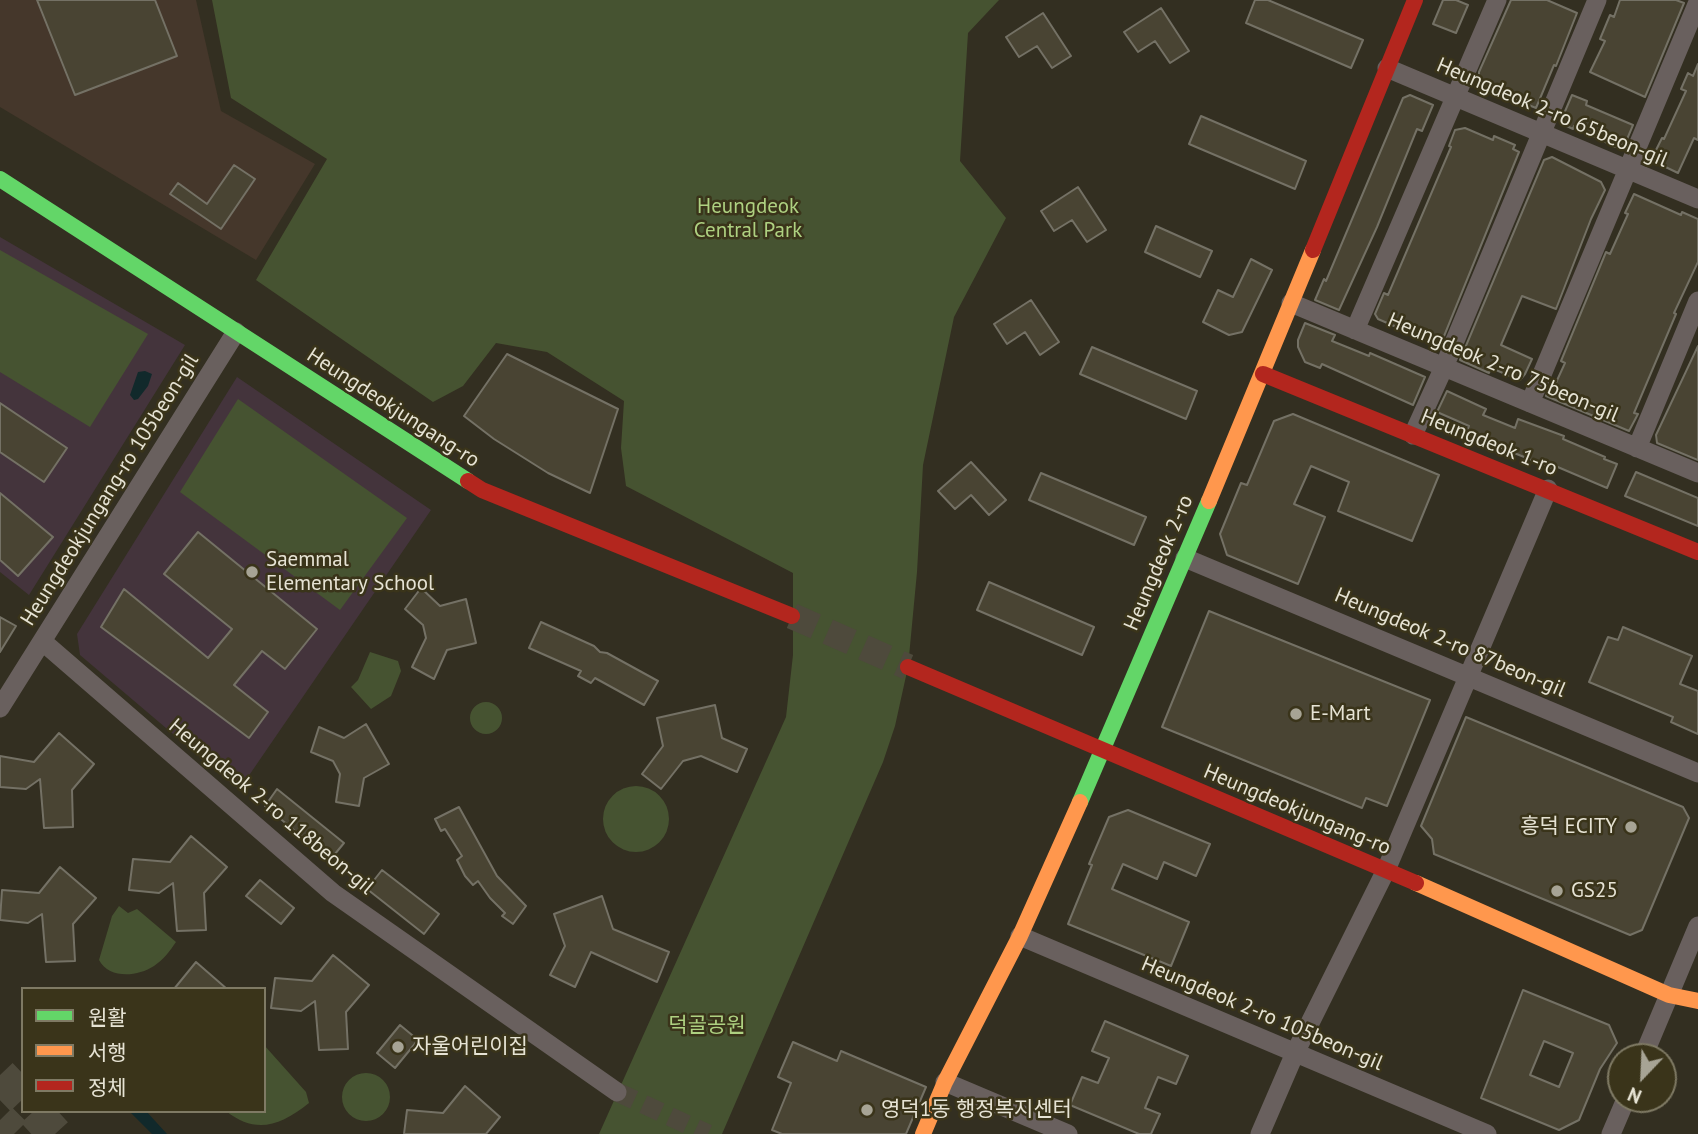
<!DOCTYPE html>
<html>
<head>
<meta charset="utf-8">
<style>
  body { margin:0 }
  #map { position:relative; width:1698px; height:1134px; overflow:hidden; background:#332f21; font-family:"PT Sans","Noto Sans KR",sans-serif }
  canvas { display:block }
  .legend { position:absolute; left:21px; top:987px; width:245px; height:126px; box-sizing:border-box; background:#3a341a; border:2px solid #7f7a64; margin:0; padding:9px 12px; list-style:none; font-size:21px; color:#e6e3d4 }
  .legend li { display:flex; align-items:center; gap:14px; height:35px }
  .legend b { width:35px; border:2px solid #7f7a64 }
  .north { position:absolute; left:1607px; top:1043px; width:70px; height:70px; box-sizing:border-box; background:#3a341a; border:2px solid #7f7a64; border-radius:50%; rotate:203deg; font-size:19px; font-weight:700; line-height:28px; text-align:center; color:#e6e3d4 }
  .north::after { content:''; display:block; margin:auto; width:24px; height:32px; background:#a7a495; clip-path:polygon(50% 0,100% 100%,50% 72%,0 100%) }
</style>
</head>
<body>
<div id="map">
<canvas width="1698" height="1134"></canvas>
<ul class="legend">
<li><b style="height:9px;background:#63d668"></b>원활</li>
<li><b style="height:9px;background:#ff974d"></b>서행</li>
<li><b style="height:9px;background:#b3261e"></b>정체</li>
</ul>
<div class="north">N</div>
</div>
<script>
const ctx = document.querySelector('canvas').getContext('2d');
ctx.lineJoin = 'round';
function fillPath(path, color) { ctx.fillStyle = color; ctx.fill(path, 'evenodd'); }
function strokePath(path, color, width, dash) { ctx.strokeStyle = color; ctx.lineWidth = width; ctx.lineCap = dash ? 'butt' : 'round'; ctx.setLineDash(dash || []); ctx.stroke(path); }
function drawText(font, color, halo, rows, align = 'center') {
  ctx.font = font + ' "PT Sans","Noto Sans KR",sans-serif'; ctx.lineWidth = 5; ctx.setLineDash([]); ctx.textBaseline = 'middle'; ctx.strokeStyle = halo; ctx.fillStyle = color; for (const [text, x, y, turn = 0] of rows) {
    ctx.save(); ctx.translate(x, y); ctx.rotate((+turn || 0) * Math.PI / 180); ctx.textAlign = isNaN(turn) ? turn : align; if (halo) ctx.strokeText(text, 0, 0); ctx.fillText(text, 0, 0); ctx.restore();
  }
}
fillPath(new Path2D(`
  M 0,0 L 196,0 L 221,111 L 315,164 L 256,260 L 0,107 Z`), '#45372b');
fillPath(new Path2D(`
  M 0,237 L 185,345 L 29,595 L 0,572 Z
  M 237,377 L 431,510 L 239,790 L 80,655 L 77,634 Z`), '#44343c');
fillPath(new Path2D(`
  M 212,0 L 999,0 L 968,33 L 960,161 L 1006,218 L 954,317 L 923,465 L 917,572 L 908,667 L 895,726 L 883,762 L 722,1134 L 599,1134 L 786,717 L 793,655 L 793,573 L 626,486 L 621,448 L 624,401 L 547,352 L 496,343 L 463,386 L 433,402 L 256,280 L 327,159 L 231,98 Z
  M 0,250 L 148,334 L 90,427 L 0,372 Z
  M 238,399 L 407,518 L 340,610 L 180,492 Z
  M 370,652 L 398,661 L 401,671 L 391,696 L 371,709 L 351,687 L 358,680 Z
  M470 718a16 16 0 1 1 32 0a16 16 0 1 1-32 0Z
  M603 819a33 33 0 1 1 66 0a33 33 0 1 1-66 0Z
  M 119,906 L 128,913 L 137,909 L 176,942 C 170,951 163,960 154,966 C 137,977 109,979 99,960 L 112,916 Z
  M 264,1045 L 306,1092 L 309,1103 C 279,1127 255,1134 226,1111 L 264,1111 Z
  M342 1097a24 24 0 1 1 48 0a24 24 0 1 1-48 0Z`), '#465331');
fillPath(new Path2D(`
  M 145,371 L 152,374 L 148,386 L 138,399 L 134,400 L 130,395 L 138,372 Z
  M 23,1071 L 23,1085 L 0,1091 L 0,1077 Z
  M 129,1111 L 146,1111 L 167,1134 L 152,1134 Z`), '#11292b');
const building = new Path2D(`
  M 37,0 L 155,0 L 177,56 L 75,95 Z
  M 1255,0 L 1268,0 L 1363,40 L 1351,68 L 1246,23 Z
  M 1443,0 L 1456,0 L 1468,5 L 1456,33 L 1433,24 Z
  M 1511,0 L 1547,0 L 1577,13 L 1556,66 L 1554,65 L 1536,108 L 1479,85 L 1479,72 Z
  M 1620,0 L 1676,0 L 1684,3 L 1645,97 L 1590,72 L 1605,41 L 1600,39 L 1610,15 L 1614,17 Z
  M 1161,8 L 1189,51 L 1170,63 L 1155,41 L 1138,52 L 1124,32 Z
  M 1043,13 L 1071,56 L 1052,68 L 1037,46 L 1019,57 L 1006,37 Z
  M 1698,64 L 1698,140 L 1694,138 L 1678,173 L 1651,160 L 1662,138 L 1664,139 L 1686,91 L 1681,89 L 1688,73 L 1693,76 Z
  M 1410,95 L 1433,105 L 1422,131 L 1417,129 L 1377,227 L 1339,310 L 1315,300 L 1324,279 L 1326,281 L 1403,98 Z
  M 1572,95 L 1587,101 L 1586,105 L 1633,125 L 1625,144 L 1615,147 L 1574,126 L 1573,129 L 1560,123 Z
  M 1201,116 L 1306,161 L 1295,189 L 1189,144 Z
  M 1465,128 L 1493,140 L 1494,136 L 1515,145 L 1513,149 L 1519,152 L 1440,346 L 1378,319 L 1375,314 L 1384,293 L 1388,295 L 1451,147 L 1449,146 L 1455,130 Z
  M 1552,157 L 1601,182 L 1605,190 L 1591,219 L 1556,309 L 1522,296 L 1501,345 L 1532,359 L 1525,374 L 1520,380 L 1491,368 L 1489,373 L 1460,360 L 1544,160 Z
  M 234,165 L 255,179 L 221,229 L 170,194 L 178,183 L 207,204 Z
  M 1078,187 L 1106,230 L 1087,242 L 1072,220 L 1054,231 L 1041,211 Z
  M 1634,194 L 1681,215 L 1682,212 L 1698,219 L 1698,262 L 1674,313 L 1676,314 L 1634,413 L 1638,414 L 1629,431 L 1546,396 L 1551,385 L 1554,387 L 1565,363 L 1561,361 L 1606,252 L 1610,254 L 1628,214 L 1625,213 Z
  M 1156,226 L 1212,251 L 1200,277 L 1145,252 Z
  M 1251,259 L 1272,270 L 1242,332 L 1229,335 L 1203,322 L 1218,290 L 1233,297 Z
  M 1031,300 L 1059,342 L 1040,355 L 1025,332 L 1007,344 L 994,324 Z
  M 1305,323 L 1335,335 L 1332,341 L 1369,356 L 1370,353 L 1425,377 L 1413,405 L 1322,364 L 1320,368 L 1305,362 L 1298,347 L 1298,340 Z
  M 1698,346 L 1698,460 L 1657,443 L 1656,435 Z
  M 1092,347 L 1197,391 L 1186,419 L 1080,374 Z
  M 507,354 L 618,409 L 590,493 L 548,473 L 494,439 L 464,416 Z
  M 1447,391 L 1486,409 L 1483,415 L 1515,428 L 1518,419 L 1564,436 L 1563,439 L 1605,457 L 1604,459 L 1617,464 L 1607,488 L 1553,465 L 1552,468 L 1466,434 L 1469,426 L 1437,412 Z
  M 0,403 L 67,448 L 44,482 L 0,452 Z
  M 1293,414 L 1439,475 L 1412,541 L 1338,511 L 1349,482 L 1311,466 L 1294,504 L 1325,517 L 1298,584 L 1227,555 L 1220,534 L 1241,483 L 1247,485 L 1274,421 Z
  M 971,462 L 1006,500 L 989,515 L 971,495 L 955,509 L 938,491 Z
  M 1636,472 L 1698,498 L 1698,526 L 1625,496 Z
  M 1041,473 L 1146,517 L 1134,545 L 1029,500 Z
  M 0,493 L 53,537 L 18,576 L 0,560 Z
  M 198,532 L 317,629 L 285,669 L 262,651 L 234,685 L 268,712 L 249,738 L 101,627 L 124,589 L 208,658 L 232,629 L 164,574 Z
  M 989,582 L 1094,627 L 1082,655 L 977,610 Z
  M 421,588 L 440,606 L 466,599 L 476,643 L 447,650 L 434,679 L 412,667 L 426,638 L 423,625 L 405,609 Z
  M 1209,611 L 1430,700 L 1387,806 L 1366,798 L 1362,808 L 1162,727 Z
  M 0,617 L 16,626 L 0,652 Z
  M 541,622 L 594,646 L 600,652 L 607,653 L 658,681 L 644,705 L 595,678 L 591,683 L 578,676 L 581,671 L 529,648 Z
  M 1623,627 L 1692,656 L 1680,684 L 1698,691 L 1698,734 L 1671,722 L 1673,717 L 1589,682 L 1608,637 L 1618,640 Z
  M 715,705 L 722,738 L 747,749 L 737,772 L 701,756 L 683,761 L 661,789 L 642,774 L 663,746 L 657,718 Z
  M 1466,717 L 1683,807 L 1689,818 L 1642,930 L 1630,935 L 1434,854 L 1432,839 L 1421,826 Z
  M 366,724 L 389,764 L 364,778 L 359,806 L 336,802 L 340,774 L 333,761 L 311,752 L 319,727 L 344,738 Z
  M 59,733 L 94,764 L 72,790 L 73,827 L 44,828 L 40,779 L 26,789 L 0,787 L 0,756 L 34,762 Z
  M 277,789 L 344,843 L 330,860 L 265,806 Z
  M 459,807 L 497,876 L 526,906 L 513,924 L 502,916 L 505,913 L 490,898 L 478,881 L 473,885 L 465,876 L 457,860 L 462,856 L 445,829 L 441,831 L 435,819 Z
  M 1128,810 L 1210,844 L 1196,876 L 1164,862 L 1157,879 L 1123,864 L 1112,889 L 1189,922 L 1171,966 L 1068,924 L 1092,865 L 1089,864 L 1109,817 Z
  M 191,836 L 227,867 L 204,893 L 206,930 L 177,931 L 173,883 L 159,893 L 129,890 L 133,859 L 170,862 Z
  M 60,867 L 96,898 L 73,924 L 75,961 L 46,962 L 42,914 L 28,923 L 0,920 L 2,890 L 39,893 Z
  M 382,870 L 439,914 L 424,934 L 367,889 Z
  M 260,880 L 294,908 L 281,924 L 246,896 Z
  M 602,896 L 613,929 L 669,952 L 657,982 L 591,952 L 575,987 L 550,975 L 565,946 L 554,914 Z
  M 333,955 L 369,985 L 346,1012 L 348,1049 L 319,1050 L 315,1001 L 301,1011 L 271,1008 L 275,978 L 312,981 Z
  M 196,962 L 227,989 L 174,989 Z
  M 1523,990 L 1609,1025 L 1617,1043 L 1600,1069 L 1579,1120 L 1559,1130 L 1481,1098 ZM 1544,1041 L 1573,1053 L 1559,1087 L 1530,1075 Z
  M 1105,1021 L 1188,1056 L 1176,1084 L 1158,1077 L 1145,1108 L 1160,1114 L 1151,1134 L 1139,1134 L 1070,1105 L 1082,1077 L 1098,1083 L 1109,1058 L 1092,1051 Z
  M 400,1025 L 418,1040 L 395,1068 L 377,1053 Z
  M 793,1042 L 837,1061 L 841,1051 L 926,1087 L 906,1134 L 782,1134 L 772,1130 L 791,1083 L 778,1077 Z
  M 465,1086 L 500,1117 L 486,1134 L 404,1134 L 407,1110 L 443,1113 Z`);
fillPath(building, '#494433');
strokePath(building, '#747165', 2);
strokePath(new Path2D(`
  M 617,1092 L 708,1134`), '#4e4a3c', 19, [19, 10]);
strokePath(new Path2D(`
  M 792,616 L 908,667`), '#4e4a3c', 26, [26, 13]);
strokePath(new Path2D(`
  M 0,1075 L 23,1099
  M 34,1111 L 55,1134
  M 0,1120 L 14,1134`), '#4e4a3c', 35, [35, 18]);
strokePath(new Path2D(`
  M 1387,68 L 1698,199
  M 1291,303 L 1698,473
  M 1355,330 L 1497,0
  M 1530,403 L 1698,2
  M 1413,435 L 1444,367 L 1597,0
  M 1637,448 L 1698,301
  M 1185,558 L 1698,773
  M 42,641 L 333,893 L 617,1092
  M 0,708 L 236,332
  M 1020,936 L 1487,1134
  M 1643,1057 L 1698,926
  M 945,1082 L 1068,1134
  M 1260,1134 L 1295,1053 L 1386,870 L 1548,489
  M 1611,1134 L 1626,1099`), '#69605e', 19);
strokePath(new Path2D(`
  M 0,179 L 468,481
  M 1080,802 L 1209,501`), '#63d668', 16);
strokePath(new Path2D(`
  M 1209,501 L 1313,250
  M 1416,883 L 1669,995 L 1698,1001
  M 923,1134 L 945,1082 L 1020,936 L 1080,802`), '#ff974d', 16);
strokePath(new Path2D(`
  M 1313,250 L 1415,0
  M 1263,374 L 1698,552
  M 468,481 L 482,490 L 792,616
  M 908,667 L 1416,883`), '#b3261e', 16);
for (const [x, y, r, color] of [
  [252,572,7,"#a7a495"],
  [1296,714,7,"#a7a495"],
  [1631,827,7,"#a7a495"],
  [1557,891,7,"#a7a495"],
  [398,1047,7,"#a7a495"],
  [867,1110,7,"#a7a495"]
]) { const dot = new Path2D(); dot.arc(x, y, r, 0, 2 * Math.PI); ctx.fillStyle = color; ctx.fill(dot); strokePath(dot, '#3a341a', 2.5); }
drawText('21px', '#e6e3d4', '#3a341a', [
  ["Heungdeok 2-ro 65beon-gil",1552,113,23],
  ["Heungdeok 2-ro 75beon-gil",1503,368,23],
  ["Heungdeokjungang-ro",393,408,33],
  ["Heungdeok 1-ro",1489,443,22],
  ["Heungdeokjungang-ro 105beon-gil",110,490,-58],
  ["Heungdeok 2-ro",1159,563,-67],
  ["Heungdeok 2-ro 87beon-gil",1450,643,23],
  ["Heungdeok 2-ro 118beon-gil",271,807,40],
  ["Heungdeokjungang-ro",1297,810,23],
  ["Heungdeok 2-ro 105beon-gil",1262,1014,23]
]);
drawText('21px', '#aed181', '#3a341a', [
  ["Heungdeok",748,207],
  ["Central Park",748,231],
  ["덕골공원",707,1026]
]);
drawText('21px', '#e6e3d4', '#3a341a', [
  ["Saemmal",266,560],
  ["Elementary School",266,584],
  ["E-Mart",1310,714],
  ["흥덕 ECITY",1617,827,"right"],
  ["GS25",1571,891],
  ["자울어린이집",412,1047],
  ["영덕1동 행정복지센터",881,1110]
], 'left');
</script>
</body>
</html>
